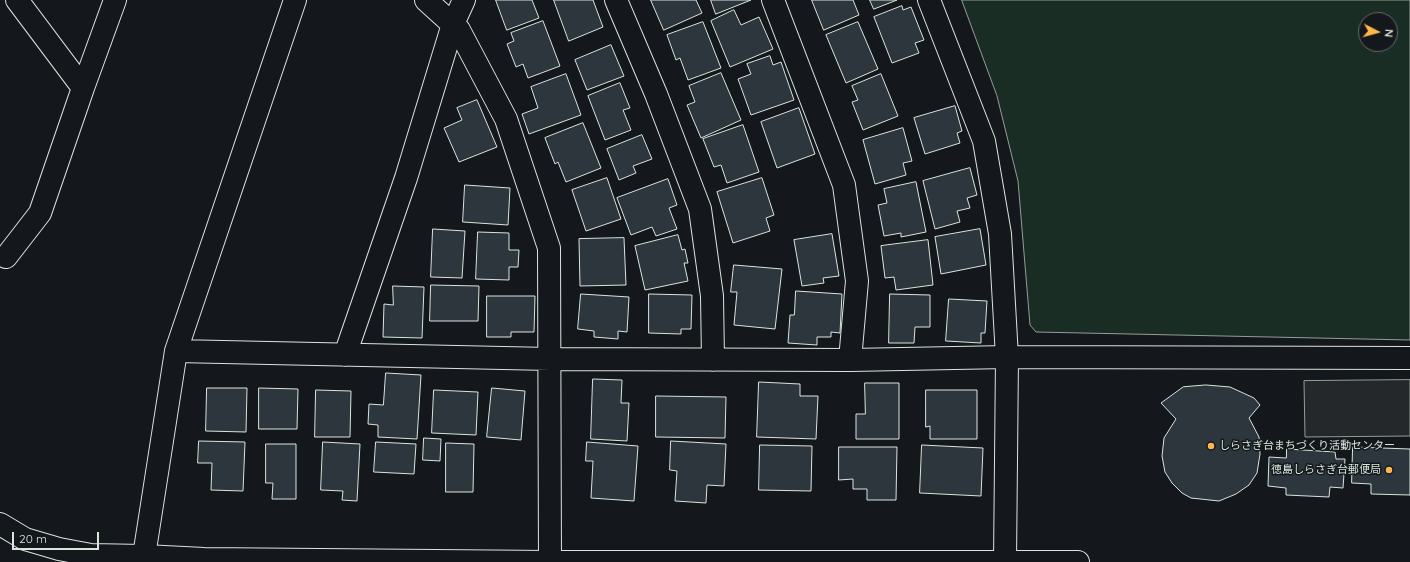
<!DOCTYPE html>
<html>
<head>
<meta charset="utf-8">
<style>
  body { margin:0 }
  #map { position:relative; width:1410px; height:562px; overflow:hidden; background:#14181c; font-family:Quicksand,sans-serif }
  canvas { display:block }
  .north { position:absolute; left:1358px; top:12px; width:40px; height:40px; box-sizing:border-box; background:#14181c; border:1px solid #626a69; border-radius:50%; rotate:96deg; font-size:11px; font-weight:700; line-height:16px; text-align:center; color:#d8e6dc }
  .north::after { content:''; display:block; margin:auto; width:14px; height:18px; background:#ffb74d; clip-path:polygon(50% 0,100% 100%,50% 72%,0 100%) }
  .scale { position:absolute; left:12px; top:532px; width:87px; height:18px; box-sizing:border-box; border:2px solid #d8e6dc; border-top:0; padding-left:5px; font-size:12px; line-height:14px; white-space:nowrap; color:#d8e6dc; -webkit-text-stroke:3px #14181c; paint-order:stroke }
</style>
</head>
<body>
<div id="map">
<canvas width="1410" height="562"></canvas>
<div class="north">N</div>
<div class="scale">20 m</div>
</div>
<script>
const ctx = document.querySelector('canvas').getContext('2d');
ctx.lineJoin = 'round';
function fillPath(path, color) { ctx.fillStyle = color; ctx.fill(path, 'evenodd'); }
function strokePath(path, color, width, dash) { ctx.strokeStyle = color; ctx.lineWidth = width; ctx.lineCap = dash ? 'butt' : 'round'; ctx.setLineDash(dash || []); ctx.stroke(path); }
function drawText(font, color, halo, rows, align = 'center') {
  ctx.font = font + ' Quicksand,"Noto Sans JP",sans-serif'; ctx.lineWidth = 3; ctx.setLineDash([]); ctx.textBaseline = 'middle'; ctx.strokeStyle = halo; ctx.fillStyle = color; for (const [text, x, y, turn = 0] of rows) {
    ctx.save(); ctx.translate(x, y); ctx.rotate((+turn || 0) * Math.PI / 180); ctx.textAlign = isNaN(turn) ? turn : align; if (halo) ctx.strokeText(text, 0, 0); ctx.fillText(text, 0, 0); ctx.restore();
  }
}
const green = new Path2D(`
  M 962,0 L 1410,0 L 1410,340 L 1036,332 L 1030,325 L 1018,181 L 997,96 ZM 1366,20 L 1390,20 L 1390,44 L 1366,44 Z`);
fillPath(green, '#1a2d24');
strokePath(green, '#939e99', 1);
const parking = new Path2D(`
  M 1410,380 L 1410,436 L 1305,437 L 1304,381 Z`);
fillPath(parking, '#24282b');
strokePath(parking, '#939e99', 1);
const building = new Path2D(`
  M 496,0 L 532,0 L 539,18 L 507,30 Z
  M 554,0 L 593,0 L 603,27 L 569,41 Z
  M 651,0 L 696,0 L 702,13 L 664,30 Z
  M 711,0 L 751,0 L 716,14 Z
  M 812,0 L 853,0 L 859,15 L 824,30 Z
  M 870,0 L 897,0 L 874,9 Z
  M 902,6 L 903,10 L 911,7 L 924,40 L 915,43 L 919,53 L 892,63 L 874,17 Z
  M 734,10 L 741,25 L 759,17 L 773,49 L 730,67 L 711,21 Z
  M 543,21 L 560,66 L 528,78 L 523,64 L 516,67 L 507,44 L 514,41 L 511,33 Z
  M 703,22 L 721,68 L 688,80 L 680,58 L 676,60 L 667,35 Z
  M 858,22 L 878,69 L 846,83 L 826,35 Z
  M 611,45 L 624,76 L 587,90 L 575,60 Z
  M 770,56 L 773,65 L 781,62 L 794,100 L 751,115 L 738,79 L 751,74 L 747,64 Z
  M 721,73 L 741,120 L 701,138 L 687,105 L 695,102 L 689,86 Z
  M 566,74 L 581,115 L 529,134 L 522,114 L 538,108 L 531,87 Z
  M 881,74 L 898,116 L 863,130 L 852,102 L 858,100 L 852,86 Z
  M 620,83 L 630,108 L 623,110 L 631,130 L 605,140 L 588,96 Z
  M 477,100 L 497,147 L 459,162 L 444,128 L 462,120 L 457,108 Z
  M 955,106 L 962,131 L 957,133 L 960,143 L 925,154 L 914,118 Z
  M 799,108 L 815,154 L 777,168 L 761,122 Z
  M 583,123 L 601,168 L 566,182 L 558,162 L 555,164 L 545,138 Z
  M 743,125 L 759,172 L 727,183 L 721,165 L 714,167 L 703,139 Z
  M 903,128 L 912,161 L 903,163 L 906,175 L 875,184 L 863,140 Z
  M 642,135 L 652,159 L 633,166 L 636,173 L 619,180 L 607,149 Z
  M 970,168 L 977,195 L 967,198 L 970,208 L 957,211 L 960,222 L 935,229 L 923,181 Z
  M 607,178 L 621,219 L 586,231 L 572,190 Z
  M 762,178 L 774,215 L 766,218 L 770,231 L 733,243 L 717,192 Z
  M 668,179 L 677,205 L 669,208 L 677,229 L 656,236 L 652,227 L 631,235 L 617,198 Z
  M 916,182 L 926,232 L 901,237 L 901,233 L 884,236 L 878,205 L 887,203 L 884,189 Z
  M 465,185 L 510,188 L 508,225 L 463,222 Z
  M 433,229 L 465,231 L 462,278 L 431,277 Z
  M 980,229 L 986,265 L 941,274 L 935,237 Z
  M 478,232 L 509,233 L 509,250 L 519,250 L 518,267 L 509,267 L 509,280 L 476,279 Z
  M 832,234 L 839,276 L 823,278 L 824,283 L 802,286 L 794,240 Z
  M 678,235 L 682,250 L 685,249 L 688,263 L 684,263 L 688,281 L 645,290 L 635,246 Z
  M 624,238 L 626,285 L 580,286 L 579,239 Z
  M 928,240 L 933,285 L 896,290 L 894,277 L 885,278 L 881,246 Z
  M 734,265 L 782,269 L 775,329 L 734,325 L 737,292 L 731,292 Z
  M 431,285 L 479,286 L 478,321 L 430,321 Z
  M 393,286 L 424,287 L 422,338 L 383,337 L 384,304 L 393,305 Z
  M 796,291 L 842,294 L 840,333 L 831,332 L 831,337 L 817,337 L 817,345 L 788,343 L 790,315 L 794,315 Z
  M 581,294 L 629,297 L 627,332 L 618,331 L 618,339 L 594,337 L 594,331 L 578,329 Z
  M 649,294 L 692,295 L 691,329 L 681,329 L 681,334 L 649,333 Z
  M 890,294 L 930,295 L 930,327 L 915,327 L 914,343 L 889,343 Z
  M 487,296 L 535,296 L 534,332 L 511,332 L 511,337 L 487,337 Z
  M 949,299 L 987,301 L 985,333 L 981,333 L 981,343 L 946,341 Z
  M 386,373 L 421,375 L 417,439 L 378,437 L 378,425 L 368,424 L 369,404 L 383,405 Z
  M 593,379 L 622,380 L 621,403 L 629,403 L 627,441 L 591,439 Z
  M 759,382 L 800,384 L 800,396 L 818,396 L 816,439 L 757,437 Z
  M 865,383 L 899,383 L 899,439 L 856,439 L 856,414 L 865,414 Z
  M 1206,385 L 1230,387 L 1254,398 L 1260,405 L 1249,418 L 1259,437 L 1260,454 L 1257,473 L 1249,485 L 1236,494 L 1219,501 L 1191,498 L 1182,493 L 1172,483 L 1165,472 L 1162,456 L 1164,438 L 1176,419 L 1161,403 L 1183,387 Z
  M 207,388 L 247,388 L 246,432 L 206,431 Z
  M 259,388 L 298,389 L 297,429 L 259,429 Z
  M 492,388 L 525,391 L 521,440 L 487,437 Z
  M 316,390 L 351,391 L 350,437 L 315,437 Z
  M 434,390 L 478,392 L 476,435 L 432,433 Z
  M 926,390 L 977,390 L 977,439 L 930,439 L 930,426 L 926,427 Z
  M 656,396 L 726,397 L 725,438 L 656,437 Z
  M 424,438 L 441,439 L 440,461 L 423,460 Z
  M 199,441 L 245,442 L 243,491 L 211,490 L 212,463 L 198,463 Z
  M 671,441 L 726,444 L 724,486 L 707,485 L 706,503 L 675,501 L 677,471 L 670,470 Z
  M 323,442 L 360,444 L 357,501 L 342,500 L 343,491 L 321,490 Z
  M 376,442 L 416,444 L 414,474 L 374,472 Z
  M 587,442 L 638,446 L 634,501 L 591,498 L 593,461 L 586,461 Z
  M 446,443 L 474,444 L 473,492 L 446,492 Z
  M 266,444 L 296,444 L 296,499 L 272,499 L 273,483 L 266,483 Z
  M 760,445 L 812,446 L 811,491 L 759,490 Z
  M 922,445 L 983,448 L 981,496 L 920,493 Z
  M 839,447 L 897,447 L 896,500 L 867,500 L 867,489 L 853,489 L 853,479 L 839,480 Z
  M 1353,447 L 1410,449 L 1410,495 L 1371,494 L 1371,484 L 1352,483 Z
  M 1287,449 L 1335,452 L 1336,459 L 1345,459 L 1343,488 L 1330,487 L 1329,497 L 1286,495 L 1286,488 L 1268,486 L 1269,457 L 1286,458 Z`);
fillPath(building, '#2c363c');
strokePath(building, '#d8e6dc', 1);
const minor = new Path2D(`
  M 426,0 L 459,30 L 506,119 L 549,248 L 550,562
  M 616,0 L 656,94 L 700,209 L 712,296 L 713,360
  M 773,0 L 844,185 L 857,281 L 850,360
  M 929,0 L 984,141 L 1000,234 L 1007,357 L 1005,562
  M 83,88 L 115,0
  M 6,257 L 40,213 L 83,88 L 17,0
  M 176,351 L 550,359 L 850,360 L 1007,357 L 1410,358
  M 345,355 L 406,178 L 453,24 L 464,0
  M 0,524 L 25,539 L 59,549 L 91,555 L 144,556
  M 145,562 L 144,556 L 176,351 L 295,0`);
const tertiary = new Path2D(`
  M 144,556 L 204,559 L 550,562 L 1078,562`);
strokePath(minor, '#d8e6dc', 24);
strokePath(tertiary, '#d8e6dc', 24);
strokePath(minor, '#14181c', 22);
strokePath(tertiary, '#14181c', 22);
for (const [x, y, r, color] of [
  [1211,446,4,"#ffb74d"],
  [1389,470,4,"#ffb74d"]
]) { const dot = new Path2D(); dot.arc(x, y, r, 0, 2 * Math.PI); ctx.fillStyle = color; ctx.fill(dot); strokePath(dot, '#14181c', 1.5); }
drawText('11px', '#d8e6dc', '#14181c', [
  ["しらさぎ台まちづくり活動センター",1219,446],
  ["徳島しらさぎ台郵便局",1381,470,"right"]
], 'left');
</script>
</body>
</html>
